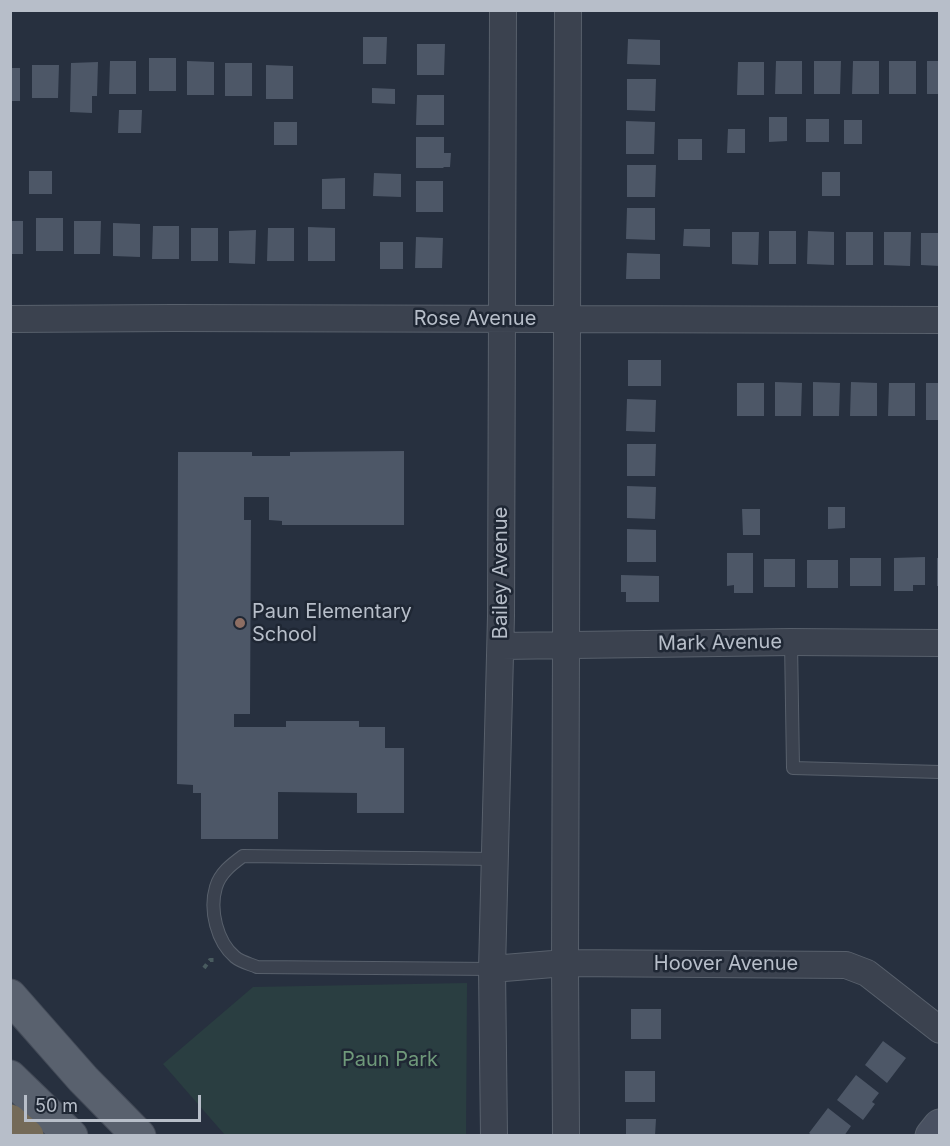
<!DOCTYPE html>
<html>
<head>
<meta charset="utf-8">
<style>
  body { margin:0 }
  #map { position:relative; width:950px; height:1146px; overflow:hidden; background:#27303f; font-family:Inter,sans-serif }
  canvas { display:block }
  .frame { position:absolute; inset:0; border:12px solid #b7bec9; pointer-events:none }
  .scale { position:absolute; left:24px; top:1095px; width:177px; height:27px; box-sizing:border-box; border:3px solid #b7bec9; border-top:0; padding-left:8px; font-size:18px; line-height:21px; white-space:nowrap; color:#b7bec9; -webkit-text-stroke:4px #1f2734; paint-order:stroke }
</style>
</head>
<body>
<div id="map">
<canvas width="950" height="1146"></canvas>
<div class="frame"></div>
<div class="scale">50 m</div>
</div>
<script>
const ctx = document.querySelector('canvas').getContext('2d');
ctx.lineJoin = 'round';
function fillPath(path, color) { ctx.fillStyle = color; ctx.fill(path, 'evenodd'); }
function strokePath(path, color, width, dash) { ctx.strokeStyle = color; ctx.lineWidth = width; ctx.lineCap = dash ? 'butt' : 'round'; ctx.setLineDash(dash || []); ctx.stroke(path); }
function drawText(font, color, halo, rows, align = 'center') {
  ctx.font = font + ' Inter,sans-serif'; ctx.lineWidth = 5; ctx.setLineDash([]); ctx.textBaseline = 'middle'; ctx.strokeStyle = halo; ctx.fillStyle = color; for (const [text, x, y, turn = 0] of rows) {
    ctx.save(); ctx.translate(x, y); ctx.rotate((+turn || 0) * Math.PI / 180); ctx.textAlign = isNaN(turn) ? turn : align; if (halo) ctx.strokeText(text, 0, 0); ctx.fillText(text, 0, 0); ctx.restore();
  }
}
fillPath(new Path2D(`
  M 467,983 L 466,1135 L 225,1135 L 163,1064 L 253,987 Z`), '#2a3e41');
fillPath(new Path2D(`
  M 363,37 L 387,37 L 386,64 L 363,64 Z
  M 628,39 L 660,40 L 660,65 L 627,64 Z
  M 417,44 L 445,44 L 444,75 L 417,75 Z
  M 149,58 L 176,58 L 176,91 L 149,91 Z
  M 110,61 L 136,61 L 136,94 L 109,94 Z
  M 187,61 L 214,62 L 214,95 L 187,95 Z
  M 776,61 L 802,61 L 802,94 L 775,94 Z
  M 814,61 L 841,61 L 840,94 L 814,94 Z
  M 853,61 L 879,61 L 879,94 L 852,94 Z
  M 889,61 L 916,61 L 916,94 L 889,94 Z
  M 927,61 L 940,61 L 940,94 L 927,94 Z
  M 98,62 L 97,96 L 92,96 L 92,113 L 70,112 L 71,63 Z
  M 738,62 L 764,62 L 764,95 L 737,95 Z
  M 225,63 L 252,63 L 252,96 L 225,96 Z
  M 32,65 L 59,65 L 58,98 L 32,98 Z
  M 266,65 L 293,66 L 293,99 L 266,99 Z
  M 10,68 L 20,68 L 20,101 L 10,101 Z
  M 627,79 L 656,79 L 655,111 L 627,110 Z
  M 372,88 L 395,89 L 395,104 L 372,103 Z
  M 417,95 L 444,95 L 444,125 L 416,125 Z
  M 119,110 L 142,110 L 141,133 L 118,133 Z
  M 769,117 L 787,117 L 787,141 L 769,142 Z
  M 806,119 L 829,119 L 829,142 L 806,142 Z
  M 844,120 L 862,120 L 862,144 L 844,144 Z
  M 626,121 L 655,122 L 654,154 L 626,154 Z
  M 274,122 L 297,122 L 297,145 L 274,145 Z
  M 728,129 L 745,129 L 745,153 L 727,153 Z
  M 416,137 L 444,137 L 444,153 L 451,153 L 450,167 L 444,167 L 443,168 L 416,168 Z
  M 678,139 L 702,139 L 702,160 L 678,160 Z
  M 627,165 L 656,165 L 655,197 L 627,197 Z
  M 29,171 L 52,171 L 52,194 L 29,194 Z
  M 822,172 L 840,172 L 840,196 L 822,196 Z
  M 374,173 L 401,174 L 401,197 L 373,196 Z
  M 345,178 L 345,209 L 322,209 L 322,179 Z
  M 416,181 L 443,181 L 443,212 L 416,212 Z
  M 627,208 L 655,208 L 655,240 L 626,239 Z
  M 36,218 L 63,218 L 63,251 L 36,251 Z
  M 10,221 L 23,221 L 23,254 L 10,254 Z
  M 74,221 L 101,221 L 100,254 L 74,254 Z
  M 113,223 L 140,224 L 140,257 L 113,256 Z
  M 153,226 L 179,226 L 179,259 L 152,259 Z
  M 308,227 L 335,228 L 335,261 L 308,261 Z
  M 191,228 L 218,228 L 218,261 L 191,261 Z
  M 268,228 L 294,228 L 294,261 L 267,261 Z
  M 684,229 L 710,229 L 710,247 L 683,246 Z
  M 256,230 L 255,264 L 229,263 L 229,231 Z
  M 769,231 L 796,231 L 796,264 L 769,264 Z
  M 808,231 L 834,232 L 834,265 L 807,264 Z
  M 732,232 L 759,232 L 758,265 L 732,264 Z
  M 846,232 L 873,232 L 873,265 L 846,265 Z
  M 884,232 L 911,232 L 910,266 L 884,265 Z
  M 921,233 L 940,233 L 940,266 L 921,265 Z
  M 416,237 L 443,238 L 442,268 L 415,268 Z
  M 380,242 L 403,242 L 403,269 L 380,269 Z
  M 627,253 L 660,254 L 660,279 L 626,279 Z
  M 628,360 L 661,360 L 661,386 L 628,386 Z
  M 775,382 L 802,383 L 801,416 L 775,416 Z
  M 813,382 L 840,383 L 839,416 L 813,416 Z
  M 851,382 L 877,383 L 877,416 L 850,416 Z
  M 737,383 L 764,383 L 764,416 L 737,416 Z
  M 889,383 L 915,383 L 915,416 L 888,416 Z
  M 926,383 L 940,383 L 940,420 L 926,420 Z
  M 627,399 L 656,400 L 655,432 L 626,431 Z
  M 627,444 L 656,444 L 655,476 L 627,476 Z
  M 404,451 L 404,525 L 282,525 L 282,521 L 269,520 L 269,497 L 244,497 L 244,520 L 251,520 L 250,714 L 234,714 L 234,727 L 286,727 L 286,721 L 359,721 L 359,727 L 385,727 L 385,748 L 404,748 L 404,813 L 357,813 L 357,793 L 278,792 L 278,839 L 201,839 L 201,793 L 193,793 L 193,785 L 177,784 L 178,452 L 252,452 L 252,456 L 290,456 L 290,452 Z
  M 627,486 L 656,487 L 655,519 L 627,518 Z
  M 828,507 L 845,507 L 845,528 L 828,529 Z
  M 742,509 L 760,509 L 760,535 L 743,535 Z
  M 627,529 L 656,530 L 656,562 L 627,562 Z
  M 727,553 L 753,553 L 753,593 L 734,593 L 734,585 L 727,586 Z
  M 925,557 L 925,585 L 913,585 L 913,591 L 894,591 L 894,558 Z
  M 850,558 L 881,558 L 881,586 L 850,586 Z
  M 937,558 L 940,558 L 940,586 L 937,586 Z
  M 764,559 L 795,559 L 795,587 L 764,587 Z
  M 807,560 L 838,560 L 838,588 L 807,588 Z
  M 621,575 L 659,576 L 659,602 L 626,602 L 626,592 L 621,592 Z
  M 631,1009 L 661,1009 L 661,1039 L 631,1039 Z
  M 883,1041 L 906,1058 L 887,1083 L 865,1065 Z
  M 625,1071 L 655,1071 L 655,1102 L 625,1102 Z
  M 856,1075 L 879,1093 L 872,1102 L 875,1104 L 863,1120 L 837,1100 Z
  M 828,1108 L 851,1126 L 844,1136 L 813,1136 L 809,1133 Z
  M 626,1119 L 656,1119 L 655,1136 L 626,1136 Z`), '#4d5767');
const lane = new Path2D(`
  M 791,642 L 793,768 L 940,772
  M 492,969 L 257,967 C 250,964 241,962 235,957 C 217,942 209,910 216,887 C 220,873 232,864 243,856 L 495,859`);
const street = new Path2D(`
  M 10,319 L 173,318 L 940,320
  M 501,646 L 791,642 L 940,643
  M 492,969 L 565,963 L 846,965 L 867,973 L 940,1030
  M 494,1136 L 492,969 L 501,616 L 503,10
  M 566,1136 L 565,963 L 568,10`);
const secondary = new Path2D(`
  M 932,1136 L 940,1126`);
const primary = new Path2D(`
  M 10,996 L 83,1079 L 139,1136
  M 10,1077 L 71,1136`);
const highway = new Path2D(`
  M 10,1121 L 27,1136`);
strokePath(lane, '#58606c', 14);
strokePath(street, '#58606c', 28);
strokePath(secondary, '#58606c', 35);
strokePath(primary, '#444b58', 35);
strokePath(highway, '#454d59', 35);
strokePath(new Path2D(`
  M 204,968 L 210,960 L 215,960`), '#495b5f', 4, [4.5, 4.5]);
strokePath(lane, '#3b424f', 12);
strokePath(street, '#3b424f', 26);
strokePath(secondary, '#495161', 33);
strokePath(primary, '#59616e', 33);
strokePath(highway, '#746a58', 33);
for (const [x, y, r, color] of [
  [240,623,6,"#8d6e63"]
]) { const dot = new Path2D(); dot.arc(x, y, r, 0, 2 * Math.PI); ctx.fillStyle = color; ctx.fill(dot); strokePath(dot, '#1f2734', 2); }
drawText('20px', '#b7bec9', '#1f2734', [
  ["Rose Avenue",475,319],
  ["Bailey Avenue",501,573,-90],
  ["Mark Avenue",720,643,-1],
  ["Hoover Avenue",726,964]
]);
drawText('20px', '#b7bec9', '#1f2734', [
  ["Paun Elementary",252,612],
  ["School",252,635]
], 'left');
drawText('20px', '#6f997a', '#1f2734', [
  ["Paun Park",390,1060]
]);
</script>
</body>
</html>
